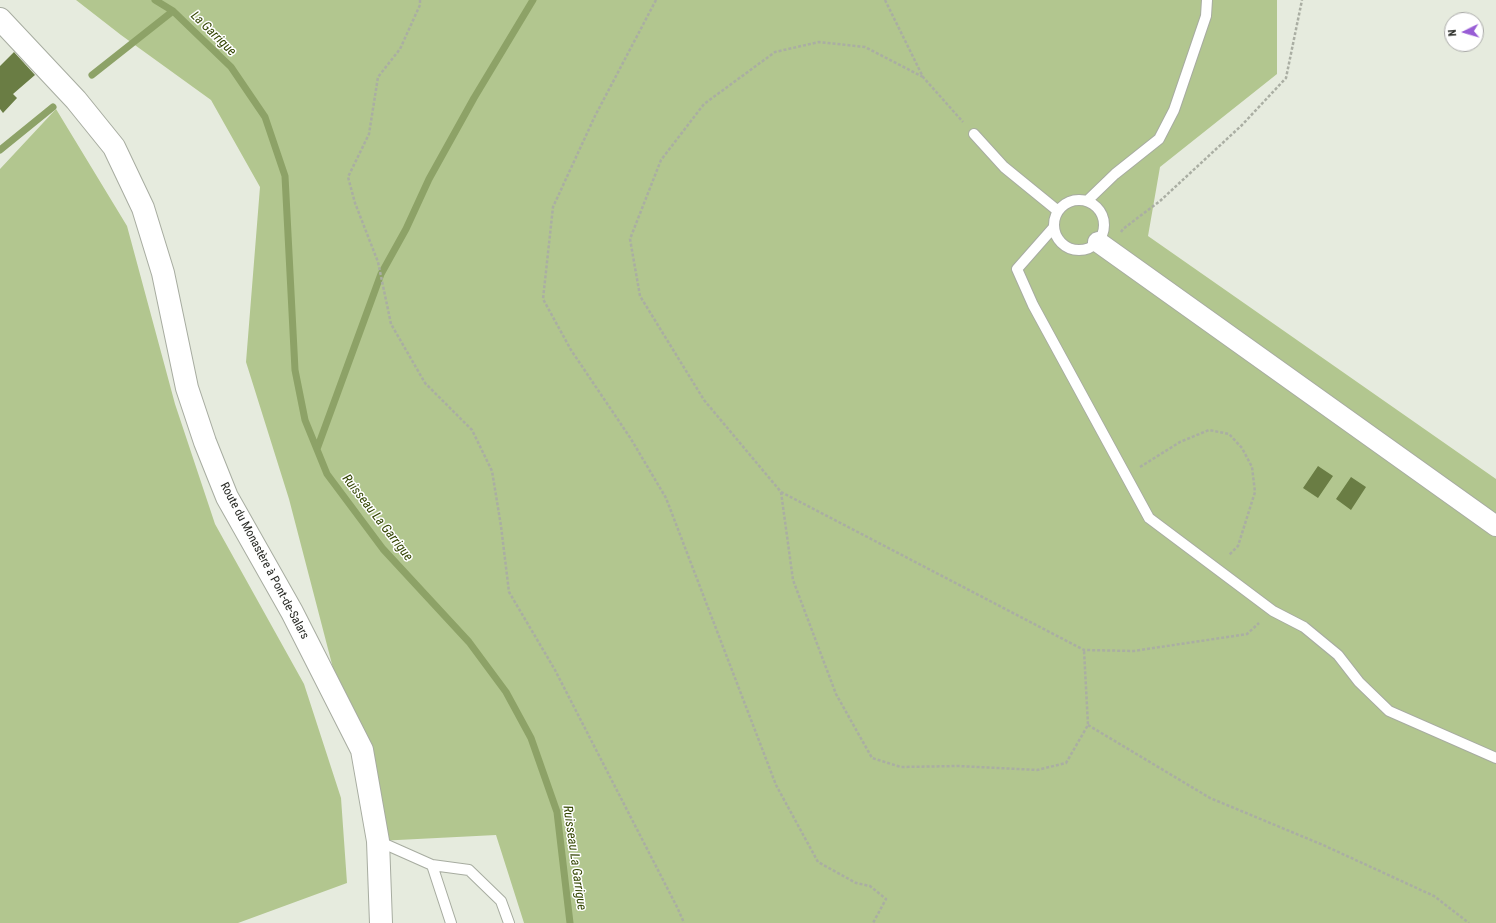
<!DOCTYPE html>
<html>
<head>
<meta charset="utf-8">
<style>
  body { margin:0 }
  #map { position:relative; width:1496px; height:923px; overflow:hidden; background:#e6ebde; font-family:"Roboto Condensed",sans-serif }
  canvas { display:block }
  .north { position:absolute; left:1444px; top:12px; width:40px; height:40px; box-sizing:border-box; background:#fff; border:1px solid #a9a9a7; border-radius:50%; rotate:265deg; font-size:11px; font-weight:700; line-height:16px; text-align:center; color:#272924 }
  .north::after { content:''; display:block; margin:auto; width:14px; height:18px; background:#985dd5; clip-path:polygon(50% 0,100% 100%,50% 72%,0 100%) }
</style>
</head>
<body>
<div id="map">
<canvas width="1496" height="923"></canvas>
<div class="north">N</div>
</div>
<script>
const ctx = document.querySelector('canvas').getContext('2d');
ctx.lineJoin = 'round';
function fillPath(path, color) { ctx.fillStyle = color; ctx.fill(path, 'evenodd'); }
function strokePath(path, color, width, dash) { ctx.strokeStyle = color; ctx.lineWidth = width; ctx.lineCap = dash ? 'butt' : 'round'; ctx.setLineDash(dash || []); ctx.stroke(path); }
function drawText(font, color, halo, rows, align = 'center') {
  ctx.font = font + ' "Roboto Condensed",sans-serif'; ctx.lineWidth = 3; ctx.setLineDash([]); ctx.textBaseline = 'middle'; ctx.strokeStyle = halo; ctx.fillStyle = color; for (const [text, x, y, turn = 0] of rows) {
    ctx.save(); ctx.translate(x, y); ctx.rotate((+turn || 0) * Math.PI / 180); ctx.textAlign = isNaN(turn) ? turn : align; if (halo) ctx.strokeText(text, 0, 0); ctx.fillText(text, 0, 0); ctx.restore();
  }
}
fillPath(new Path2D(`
  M 76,0 L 1277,0 L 1277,74 L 1160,167 L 1148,236 L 1496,479 L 1496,923 L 524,923 L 496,835 L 378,841 L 289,499 L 246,362 L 260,187 L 211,100 L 121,35 Z
  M 56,109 L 127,226 L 175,404 L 215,524 L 304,684 L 341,798 L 347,883 L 238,923 L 0,923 L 0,169 Z`), '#b2c68f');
strokePath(new Path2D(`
  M 155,0 L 173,11 L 231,67 L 265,117 L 285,176 L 295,370 L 305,420 L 327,474 L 383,549 L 469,642 L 506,692 L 531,738 L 557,812 L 570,923
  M 92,75 L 173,11
  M 0,150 L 53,107
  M 317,449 L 381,274 L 406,229 L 429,179 L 474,98 L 533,0`), '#8da267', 7);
fillPath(new Path2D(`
  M 14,52 L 35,75 L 13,94 L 17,98 L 3,113 L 0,109 L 0,66 Z
  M 1318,466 L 1333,476 L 1318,498 L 1303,488 Z
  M 1351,477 L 1366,487 L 1351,510 L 1336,499 Z`), '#6a7d44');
const service = new Path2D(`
  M 974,134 L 1004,167 L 1058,211
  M1054 225a25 25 0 1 1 50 0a25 25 0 1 1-50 0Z
  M 1087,201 L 1115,174 L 1159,139 L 1174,110 L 1206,16 L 1207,0
  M 1054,227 L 1017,269 L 1033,305 L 1149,518 L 1273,611 L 1304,627 L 1338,655 L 1359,682 L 1389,711 L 1496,758
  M 378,841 L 432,865 L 451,923
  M 432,865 L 469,870 L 501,901 L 509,923`);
const minor = new Path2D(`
  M 1098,242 L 1496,526`);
const tertiary = new Path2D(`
  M 0,19 L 76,100 L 114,147 L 143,208 L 163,273 L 187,388 L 205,442 L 227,497 L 292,612 L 362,750 L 378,841 L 381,923`);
strokePath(service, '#a7aca0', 12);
strokePath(minor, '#a7aca0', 22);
strokePath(tertiary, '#a7aca0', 24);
strokePath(new Path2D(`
  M 420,0 L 420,5 L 400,49 L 378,77 L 369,134 L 348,177 L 355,203 L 378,262 L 391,324 L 425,383 L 472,430 L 492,471 L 501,526 L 509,592 L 555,670 L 678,909 L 684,923
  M 656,0 L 595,116 L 553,207 L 543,299 L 571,350 L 631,439 L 666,498 L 776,785 L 818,862 L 856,883 L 870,886 L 886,899 L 873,923
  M 885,0 L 923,77 L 963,122
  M 923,77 L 865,47 L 819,42 L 775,52 L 704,104 L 661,160 L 630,239 L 640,296 L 704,400 L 781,492 L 1084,650 L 1134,651 L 1247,634 L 1259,623
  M 1121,232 L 1123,229 L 1160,201 L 1242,125 L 1286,78 L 1302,0
  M 1140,467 L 1180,442 L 1209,430 L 1229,434 L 1242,448 L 1252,467 L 1255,492 L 1238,546 L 1229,555
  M 781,492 L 793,580 L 836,694 L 872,758 L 901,767 L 958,766 L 1037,770 L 1066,763 L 1088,725 L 1084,650
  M 1088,725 L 1210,798 L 1323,845 L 1434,896 L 1469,923`), '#aaaea3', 2.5, [3, 2]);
strokePath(service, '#fff', 10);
strokePath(minor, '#fff', 20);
strokePath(tertiary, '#fff', 22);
drawText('12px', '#272924', '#fff', [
  ["Route du Monastère à Pont-de-Salars",264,561,62]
]);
drawText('italic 13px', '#324400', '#fff', [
  ["La Garrigue",213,34,44],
  ["Ruisseau La Garrigue",377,518,52],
  ["Ruisseau La Garrigue",574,858,82]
]);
</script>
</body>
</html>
